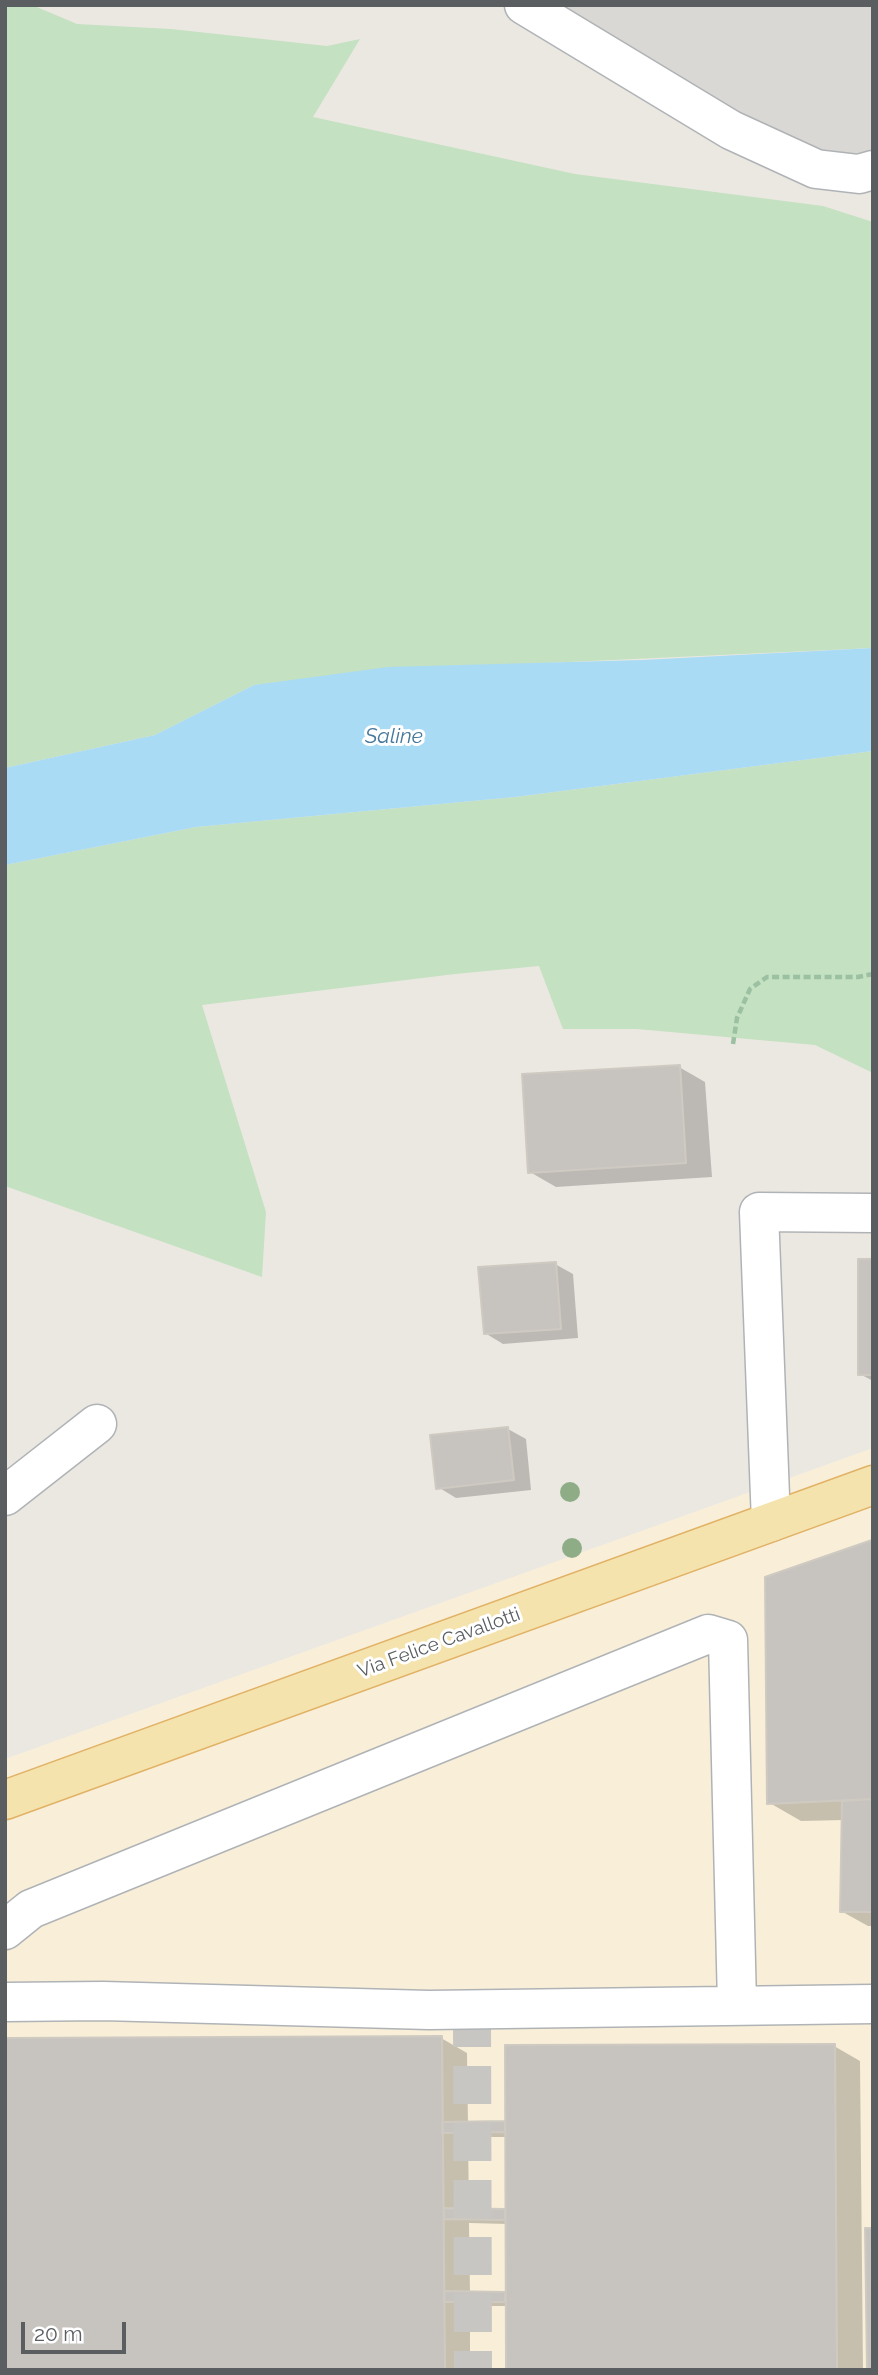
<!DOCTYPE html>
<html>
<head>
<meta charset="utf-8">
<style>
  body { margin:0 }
  #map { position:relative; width:878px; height:2375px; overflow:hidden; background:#ebe8e2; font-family:Raleway,sans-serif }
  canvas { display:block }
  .frame { position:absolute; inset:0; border:7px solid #5a5e61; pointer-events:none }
  .scale { position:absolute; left:21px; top:2322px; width:105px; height:32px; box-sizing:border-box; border:4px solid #5a5e61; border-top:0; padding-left:9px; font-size:21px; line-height:24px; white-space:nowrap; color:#5a5e61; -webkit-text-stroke:5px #fff; paint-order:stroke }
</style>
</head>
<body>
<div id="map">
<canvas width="878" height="2375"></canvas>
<div class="frame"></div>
<div class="scale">20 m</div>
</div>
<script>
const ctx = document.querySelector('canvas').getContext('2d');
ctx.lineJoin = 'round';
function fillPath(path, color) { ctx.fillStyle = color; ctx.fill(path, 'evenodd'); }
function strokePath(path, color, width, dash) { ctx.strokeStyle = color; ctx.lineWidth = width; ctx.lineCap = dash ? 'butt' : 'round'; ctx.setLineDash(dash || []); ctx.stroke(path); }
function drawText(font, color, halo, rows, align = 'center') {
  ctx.font = font + ' Raleway,sans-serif'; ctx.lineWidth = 6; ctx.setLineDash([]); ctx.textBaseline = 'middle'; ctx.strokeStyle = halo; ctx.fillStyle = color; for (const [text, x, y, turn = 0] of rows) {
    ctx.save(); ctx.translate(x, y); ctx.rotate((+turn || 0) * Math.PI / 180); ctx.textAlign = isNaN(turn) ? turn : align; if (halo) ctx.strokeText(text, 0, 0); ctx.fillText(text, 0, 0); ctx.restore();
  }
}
fillPath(new Path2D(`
  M 873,1448 L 873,2370 L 5,2370 L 5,1759 Z`), '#f9efd9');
fillPath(new Path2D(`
  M 544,5 L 873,5 L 873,157 L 857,159 L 788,145 Z`), '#dad8d4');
fillPath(new Path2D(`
  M 5,5 L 32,5 L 77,24 L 171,29 L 327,46 L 360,39 L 313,117 L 575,174 L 823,206 L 873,222 L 873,648 L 526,664 L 254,685 L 155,735 L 5,768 Z
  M 873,751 L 873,1073 L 815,1045 L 637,1029 L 563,1029 L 539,966 L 455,974 L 202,1005 L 266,1212 L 262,1277 L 5,1186 L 5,865 L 196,827 L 515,797 Z`), '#c4e1c1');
fillPath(new Path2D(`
  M 873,648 L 873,751 L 515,797 L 196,827 L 5,865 L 5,768 L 155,735 L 254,685 L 388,667 L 642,660 Z`), '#a9dbf5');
fillPath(new Path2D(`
  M 679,1067 L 705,1082 L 712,1177 L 556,1187 L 530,1172 Z
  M 873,1261 L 873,1381 L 860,1374 Z
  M 555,1264 L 573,1274 L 578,1338 L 503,1344 L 485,1333 Z
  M 508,1429 L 526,1439 L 531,1490 L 456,1498 L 438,1487 Z
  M 873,1542 L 873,1926 L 868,1926 L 841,1911 L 844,1820 L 801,1821 L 768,1802 Z
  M 441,2038 L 467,2053 L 468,2123 L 507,2122 L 834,2046 L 860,2061 L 863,2370 L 507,2370 L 507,2306 L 470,2306 L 470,2370 L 5,2370 ZM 468,2137 L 507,2137 L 507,2210 L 469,2210 ZM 469,2223 L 507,2224 L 507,2294 L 470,2293 Z`), '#0003');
const building = new Path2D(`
  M 680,1065 L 686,1163 L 528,1173 L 522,1074 Z
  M 858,1259 L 873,1259 L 873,1375 L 858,1375 Z
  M 556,1262 L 561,1329 L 484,1334 L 478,1267 Z
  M 508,1427 L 514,1480 L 436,1489 L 430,1435 Z
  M 873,1537 L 873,1799 L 767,1804 L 765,1577 L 872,1540 Z
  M 873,1799 L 873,1912 L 840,1912 L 842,1801 Z
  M 442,2036 L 445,2370 L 5,2370 L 5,2038 Z
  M 835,2044 L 837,2370 L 506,2370 L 505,2045 Z
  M 505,2121 L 505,2132 L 442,2133 L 442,2122 Z
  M 444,2208 L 505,2209 L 505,2220 L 444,2219 Z
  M 865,2228 L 873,2228 L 873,2370 L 867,2370 Z
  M 444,2291 L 505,2292 L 505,2302 L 444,2302 Z`);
fillPath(building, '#c7c3bf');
strokePath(building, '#cfcac1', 2);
strokePath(new Path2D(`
  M 472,2009 L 473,2370`), '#c7c6c2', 38, [38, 19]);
const minor = new Path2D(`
  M 524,5 L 731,130 L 816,169 L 859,174 L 873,170
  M 5,1496 L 97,1424
  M 771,1522 L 759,1212 L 873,1213
  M 5,1930 L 31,1909 L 708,1634 L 728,1640 L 737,2004
  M 5,2002 L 103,2001 L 429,2010 L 873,2004`);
const major = new Path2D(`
  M 5,1800 L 873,1485`);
strokePath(minor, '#b0b3b6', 41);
strokePath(major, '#e1b266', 41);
strokePath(new Path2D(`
  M 733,1044 L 737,1018 L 750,989 L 767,977 L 858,977 L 873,974`), '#9bc1a2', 4.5, [7, 3.5]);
strokePath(minor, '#fff', 38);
strokePath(major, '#f5e3ad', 38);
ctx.fillStyle = '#8ead87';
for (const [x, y] of [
  [570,1492],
  [572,1548]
]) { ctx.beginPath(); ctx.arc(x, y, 10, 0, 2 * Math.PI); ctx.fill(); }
drawText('19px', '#5a5e61', '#fff', [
  ["Via Felice Cavallotti",439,1643,-20]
]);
drawText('italic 21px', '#46789c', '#fff', [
  ["Saline",394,737]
]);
</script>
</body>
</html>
